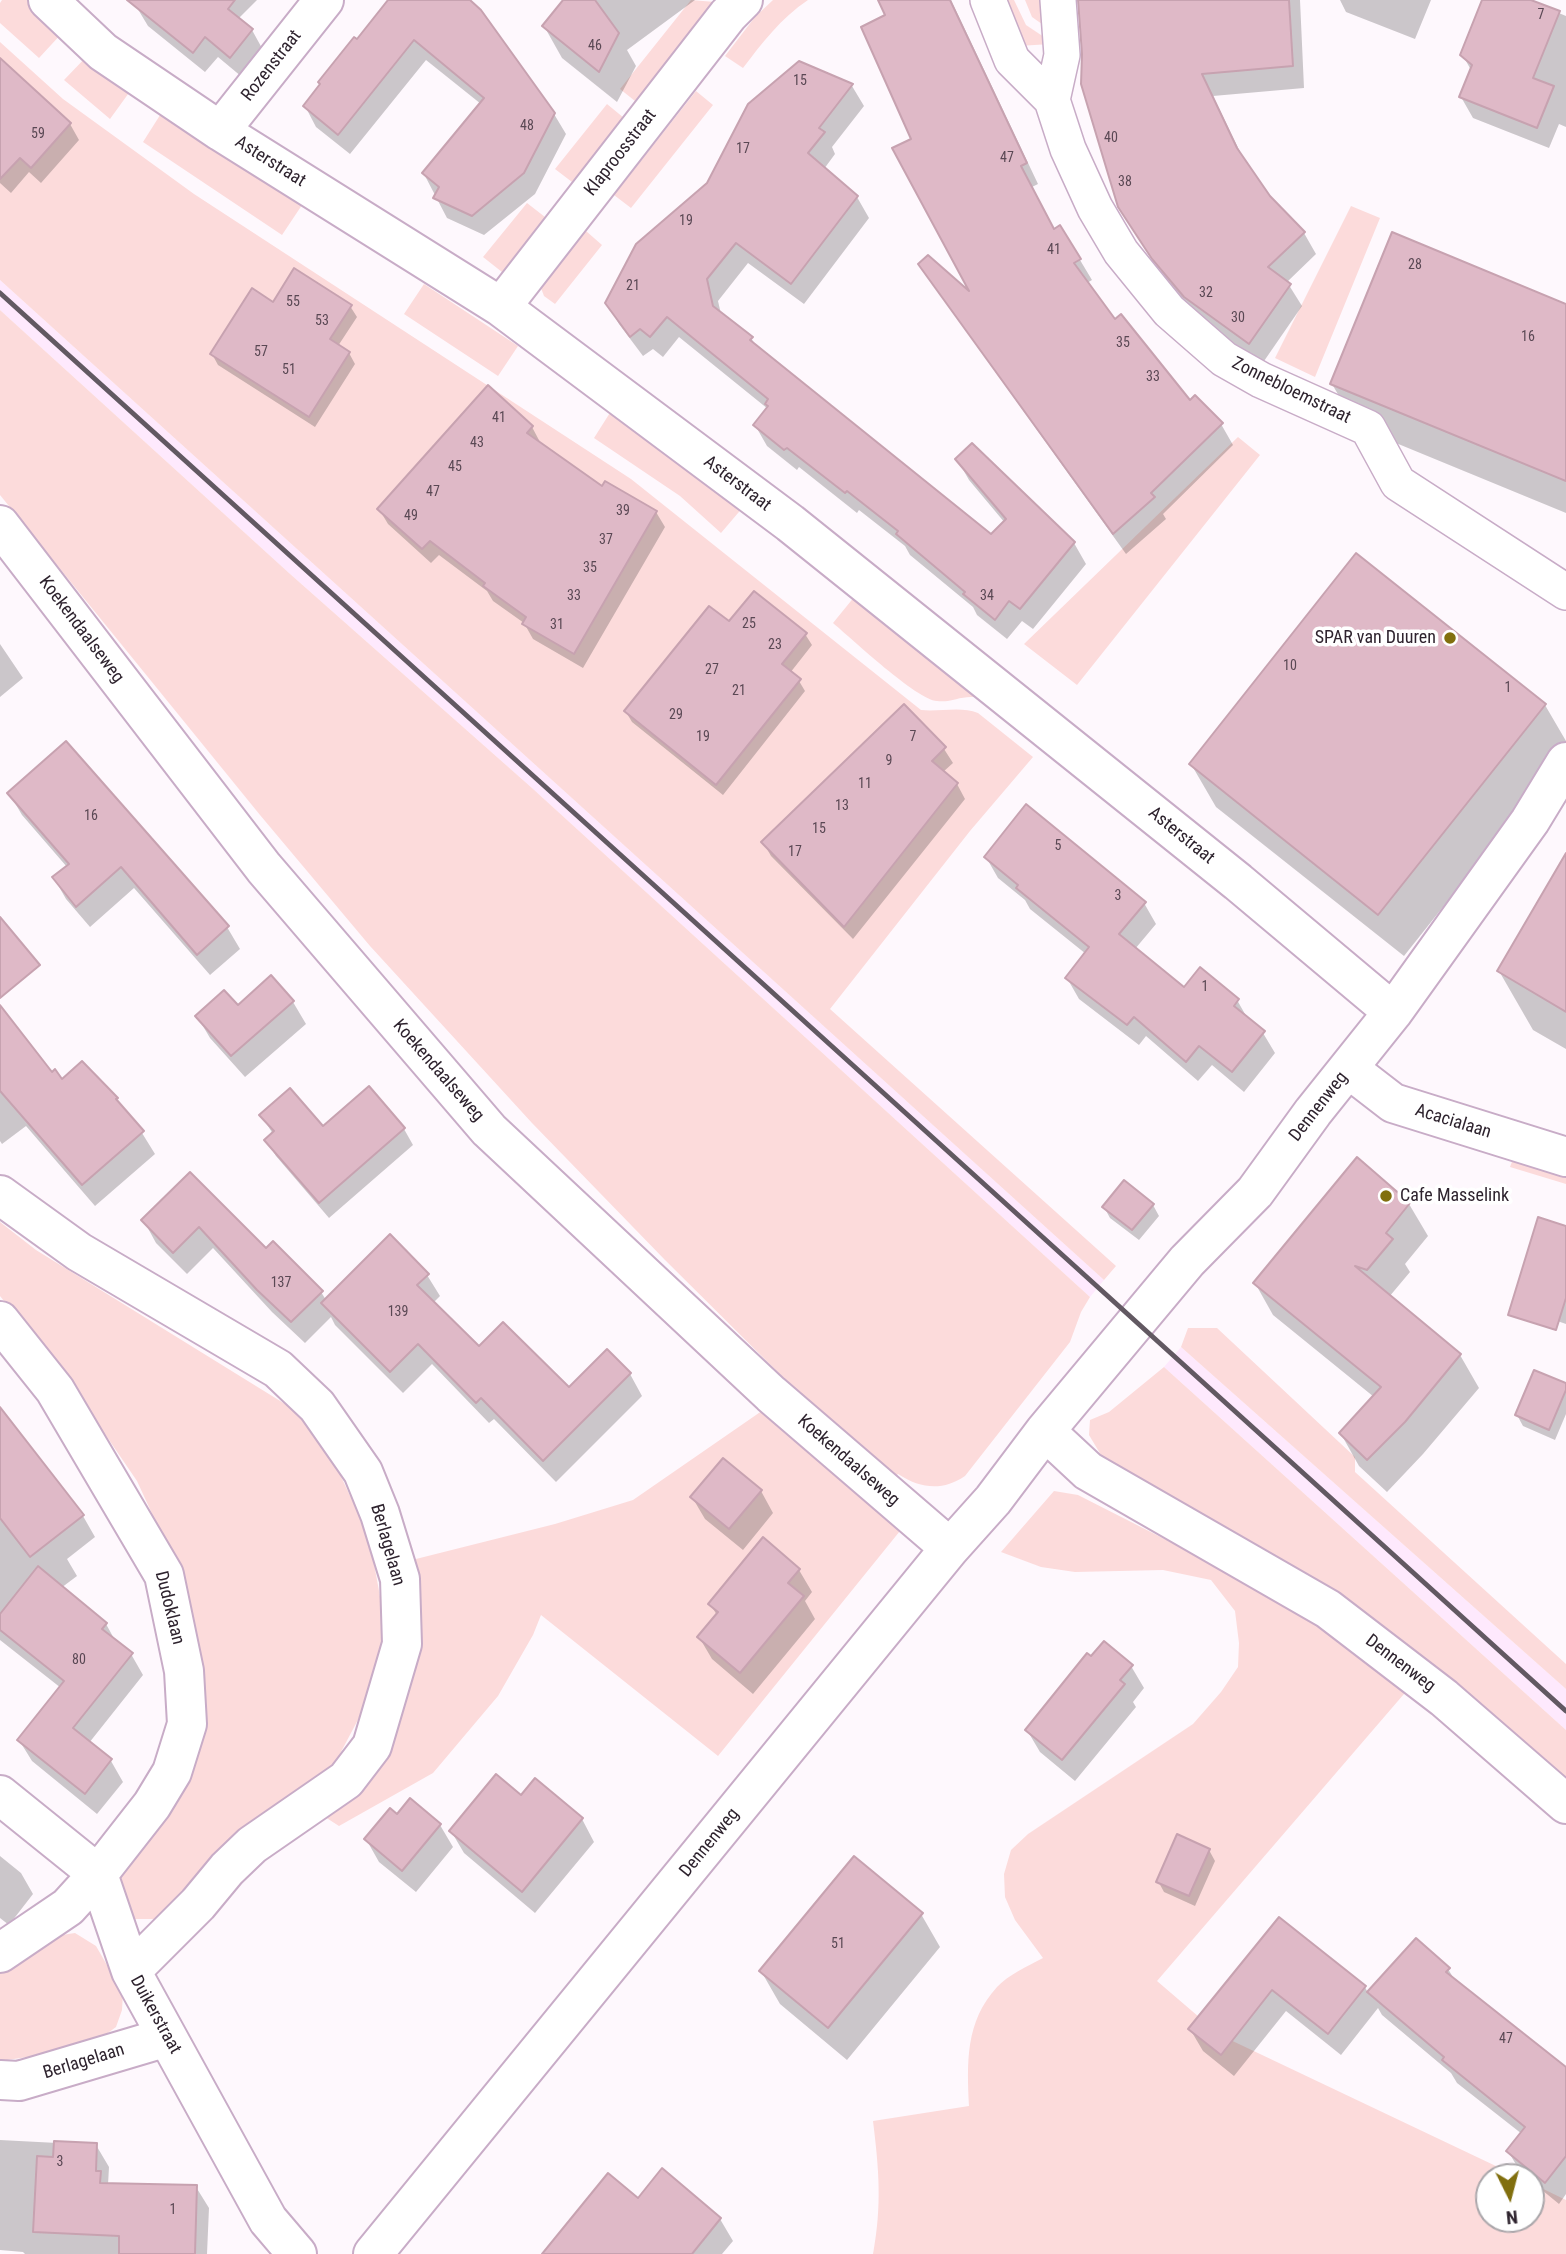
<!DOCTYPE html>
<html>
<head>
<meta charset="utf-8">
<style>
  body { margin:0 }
  #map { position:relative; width:1566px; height:2254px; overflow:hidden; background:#fef8fd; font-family:"Roboto Condensed",sans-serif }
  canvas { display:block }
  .north { position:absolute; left:1475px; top:2163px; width:70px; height:70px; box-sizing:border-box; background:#fff; border:2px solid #aba7ab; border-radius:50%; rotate:174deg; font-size:19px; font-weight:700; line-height:28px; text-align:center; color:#2e232e }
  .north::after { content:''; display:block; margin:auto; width:24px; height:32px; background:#816f0e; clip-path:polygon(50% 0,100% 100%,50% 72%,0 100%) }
</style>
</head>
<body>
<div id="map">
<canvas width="1566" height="2254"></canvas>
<div class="north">N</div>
</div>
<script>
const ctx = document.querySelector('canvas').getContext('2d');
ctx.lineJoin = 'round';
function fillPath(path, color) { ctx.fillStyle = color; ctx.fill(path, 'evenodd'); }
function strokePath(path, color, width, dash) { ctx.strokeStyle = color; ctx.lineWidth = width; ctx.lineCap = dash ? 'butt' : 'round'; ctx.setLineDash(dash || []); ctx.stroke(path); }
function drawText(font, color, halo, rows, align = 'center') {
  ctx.font = font + ' "Roboto Condensed",sans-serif'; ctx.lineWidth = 7; ctx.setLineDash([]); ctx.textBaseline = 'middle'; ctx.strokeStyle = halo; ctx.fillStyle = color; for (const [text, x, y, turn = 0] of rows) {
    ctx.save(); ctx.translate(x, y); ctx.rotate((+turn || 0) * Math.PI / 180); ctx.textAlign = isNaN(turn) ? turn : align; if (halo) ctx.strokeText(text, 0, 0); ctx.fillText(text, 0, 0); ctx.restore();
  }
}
fillPath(new Path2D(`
  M 0,280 L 1104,1280 L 1090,1297 L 532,788 L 289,573 L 0,310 Z
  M 1181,1347 L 1566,1689 L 1566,1730 L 1164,1367 Z`), '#fee9fd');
fillPath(new Path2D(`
  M 2,0 L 28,0 L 63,32 L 39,58 L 0,23 L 0,3 Z
  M 691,0 L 715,2 L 635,101 L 620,89 Z
  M 773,0 L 808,0 C 781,18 762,43 743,68 L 725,56 L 755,17 Z
  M 999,0 L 1014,0 L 1026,25 L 1050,41 L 1051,44 L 1018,46 Z
  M 1025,0 L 1047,0 L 1049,29 L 1032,17 Z
  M 0,42 L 63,99 L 194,194 L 631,479 L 921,710 C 940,712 961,706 978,713 L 1033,757 L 970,831 L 830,1009 L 1116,1266 L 1104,1280 L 0,280 Z
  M 88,55 L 131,90 L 110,119 L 64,80 Z
  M 696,91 L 713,105 L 631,208 L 614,195 Z
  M 607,104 L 624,118 L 572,182 L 555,169 Z
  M 162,112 L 302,205 L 282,235 L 143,142 Z
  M 527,203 L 545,217 L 502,272 L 483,257 Z
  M 1351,206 L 1380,218 L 1315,377 L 1275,358 Z
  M 586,231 L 602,245 L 555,304 L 544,296 L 541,288 Z
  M 424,284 L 518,346 L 498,376 L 404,314 Z
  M 0,310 L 289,573 L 532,788 L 1090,1297 L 1081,1312 L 1070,1342 L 965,1476 C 943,1491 921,1489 898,1474 L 892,1480 L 826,1420 L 665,1260 L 532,1123 L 370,946 L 260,815 L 0,495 Z
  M 613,408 L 744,506 L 721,533 L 680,496 L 594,438 Z
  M 1238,437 L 1260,455 L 1077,685 L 1024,644 Z
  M 855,596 L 980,698 C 962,694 953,703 937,701 C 917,700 852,639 833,623 Z
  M 1513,1159 L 1566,1175 L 1566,1184 L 1510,1167 Z
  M 0,1222 L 36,1250 L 298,1412 L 336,1466 L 369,1536 L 385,1624 L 369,1699 L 334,1765 L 223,1858 L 169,1915 L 155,1919 L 133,1919 L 117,1883 L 165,1815 L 178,1570 L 137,1481 L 77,1393 L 0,1296 Z
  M 1188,1328 L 1217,1328 L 1355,1457 L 1355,1472 L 1566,1664 L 1566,1689 L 1181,1347 Z
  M 1164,1367 L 1566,1730 L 1566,1781 L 1110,1470 L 1089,1435 L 1090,1420 L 1109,1412 Z
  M 769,1406 L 904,1526 L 718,1756 L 541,1615 L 533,1635 L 498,1696 L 433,1773 L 339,1826 L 325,1817 L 358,1788 L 404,1562 L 555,1524 L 633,1500 Z
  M 1054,1491 L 1078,1495 L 1249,1582 L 1416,1680 L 1157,1981 L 1220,2035 L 1519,2177 L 1489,2177 L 1489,2219 L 1531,2219 L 1531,2183 L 1566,2200 L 1566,2254 L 873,2254 C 882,2205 879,2170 873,2121 L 969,2106 C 967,2063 965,2022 997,1987 C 1008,1975 1028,1966 1043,1958 L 1015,1920 L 1005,1897 L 1004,1874 L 1011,1850 L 1028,1834 L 1193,1724 L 1221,1692 L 1238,1667 L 1239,1643 L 1235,1611 L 1211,1580 L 1163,1570 L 1075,1572 L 1041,1567 L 1001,1552 Z
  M 75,1933 L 96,1946 L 123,1993 L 122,2010 L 116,2027 L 97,2041 L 55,2053 L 0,2061 L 0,1972 L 49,1937 Z`), '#fcdbdb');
fillPath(new Path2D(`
  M 141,0 L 257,0 L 238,19 L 252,30 L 263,50 L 242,77 L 218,57 L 205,72 L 148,26 L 136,6 Z
  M 391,0 L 470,0 L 554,114 L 566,134 L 535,194 L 484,235 L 447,218 L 424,174 L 481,104 L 426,60 L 350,154 L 316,127 L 305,106 Z
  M 565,0 L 695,0 L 627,50 L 636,66 L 617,102 L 562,58 L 544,26 Z
  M 880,0 L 951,0 L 1038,184 L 1032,187 L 1054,231 L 1080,260 L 1092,280 L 1087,283 L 1114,321 L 1190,402 L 1221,424 L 1233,445 L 1163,514 L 1166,519 L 1126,554 L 933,285 L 921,264 L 975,297 L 913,140 L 888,16 Z
  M 1079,0 L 1300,0 L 1304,88 L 1213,96 L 1244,160 L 1269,197 L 1304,233 L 1316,254 L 1287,282 L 1302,306 L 1262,364 L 1198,318 L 1167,280 L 1132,228 L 1084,53 Z
  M 1340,0 L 1431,0 L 1415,39 L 1346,12 Z
  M 1484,0 L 1527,0 L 1566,16 L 1566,127 L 1559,124 L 1549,148 L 1473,118 L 1461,97 L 1471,70 L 1462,54 Z
  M 0,60 L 70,124 L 79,140 L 41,183 L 29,172 L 11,193 L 0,183 Z
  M 800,63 L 852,86 L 864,106 L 832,147 L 835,154 L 824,169 L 857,197 L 869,218 L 804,304 L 748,263 L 718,301 L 721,314 L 751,338 L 758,349 L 991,537 L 1005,523 L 969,480 L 957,459 L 1074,543 L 1086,564 L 1033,629 L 1022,621 L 1007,639 L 977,615 L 973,607 L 910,555 L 905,546 L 859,510 L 857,513 L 799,467 L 797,470 L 767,446 L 755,425 L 768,409 L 679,337 L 663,357 L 653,349 L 643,356 L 619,324 L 607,303 L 708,184 Z
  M 273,304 L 350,306 L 357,317 L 338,346 L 349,353 L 355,364 L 315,427 L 218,365 L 212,354 Z
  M 1566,305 L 1566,513 L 1357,427 L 1332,384 Z
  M 532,427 L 540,442 L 539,444 L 603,489 L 656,512 L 665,527 L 583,668 L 533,639 L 524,623 L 493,601 L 487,591 L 439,555 L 431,563 L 388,524 L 379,509 Z
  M 730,623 L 805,634 L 812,645 L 790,673 L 799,681 L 805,691 L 723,795 L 632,722 L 626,712 Z
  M 0,644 L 23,678 L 0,697 Z
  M 1545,705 L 1566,741 L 1566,752 L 1404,956 L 1216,807 L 1191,764 Z
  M 944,749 L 953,763 L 943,772 L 957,784 L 965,799 L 853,939 L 771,856 L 763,842 Z
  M 9,793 L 227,927 L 240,949 L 210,975 L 134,888 L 90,927 L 66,899 L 54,878 L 67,867 L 22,815 Z
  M 986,857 L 1144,903 L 1156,924 L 1135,949 L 1184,990 L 1237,1000 L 1249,1021 L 1263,1033 L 1275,1053 L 1244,1092 L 1212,1065 L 1198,1081 L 1146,1036 L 1139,1045 L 1079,999 L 1067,978 L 1086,954 L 1030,909 L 1025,900 L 998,878 Z
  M 1566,857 L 1566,1049 L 1533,1030 L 1499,971 Z
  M 271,978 L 293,1002 L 306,1024 L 245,1077 L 210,1038 L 197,1016 L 238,1008 Z
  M 0,1007 L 52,1074 L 62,1081 L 82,1064 L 116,1099 L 123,1110 L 142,1133 L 155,1154 L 95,1206 L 26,1126 L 2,1144 L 0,1141 Z
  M 261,1115 L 323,1129 L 404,1129 L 413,1145 L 329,1218 L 276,1156 L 266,1140 L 273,1134 Z
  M 190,1174 L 266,1250 L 321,1292 L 326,1300 L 427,1275 L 440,1296 L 433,1303 L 479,1348 L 569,1390 L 630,1374 L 642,1396 L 556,1482 L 494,1419 L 489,1423 L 432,1364 L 403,1393 L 335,1325 L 331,1317 L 305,1343 L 272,1312 L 213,1248 L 187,1274 L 156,1243 L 144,1221 Z
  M 1409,1204 L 1428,1236 L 1405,1264 L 1410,1272 L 1389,1297 L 1460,1355 L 1479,1388 L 1423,1454 L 1387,1492 L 1359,1466 L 1341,1434 L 1374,1397 L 1273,1315 L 1255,1283 Z
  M 1153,1205 L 1159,1216 L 1139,1240 L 1110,1218 L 1104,1207 Z
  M 1566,1227 L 1566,1324 L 1531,1312 Z
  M 1566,1385 L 1566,1414 L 1555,1440 L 1523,1426 L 1517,1415 Z
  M 0,1410 L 83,1516 L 95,1537 L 67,1559 L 77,1576 L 61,1588 L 106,1624 L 116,1642 L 131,1654 L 143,1675 L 89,1743 L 111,1761 L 123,1782 L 97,1814 L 32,1761 L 19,1740 L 61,1688 L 0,1640 Z
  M 761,1491 L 773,1513 L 743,1550 L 705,1519 L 692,1497 Z
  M 799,1570 L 812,1592 L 805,1601 L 815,1619 L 753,1694 L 712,1659 L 699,1637 L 717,1615 L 710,1604 Z
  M 1131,1666 L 1144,1688 L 1133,1702 L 1136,1707 L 1075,1781 L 1040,1752 L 1027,1730 Z
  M 521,1797 L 582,1819 L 594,1842 L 535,1913 L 464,1853 L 451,1831 Z
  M 398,1816 L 440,1825 L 453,1847 L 416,1892 L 379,1862 L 366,1839 Z
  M 1209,1850 L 1215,1861 L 1195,1906 L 1164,1892 L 1158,1881 Z
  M 0,1856 L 21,1873 L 33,1894 L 9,1925 L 0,1918 Z
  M 921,1914 L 940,1947 L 847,2060 L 780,2004 L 761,1971 Z
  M 1279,1919 L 1365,1987 L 1368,1993 L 1448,1969 L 1456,1982 L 1566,2069 L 1566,2194 L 1559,2204 L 1531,2181 L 1531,2177 L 1526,2177 L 1521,2173 L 1508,2151 L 1522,2134 L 1457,2083 L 1451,2073 L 1382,2015 L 1378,2008 L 1341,2055 L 1286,2011 L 1234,2076 L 1203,2051 L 1190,2029 Z
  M 0,2140 L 96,2145 L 109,2167 L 108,2185 L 196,2187 L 209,2208 L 207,2254 L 25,2254 L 23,2252 L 0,2250 Z
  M 638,2200 L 720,2219 L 733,2241 L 722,2254 L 560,2254 Z`), '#0003');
const building = new Path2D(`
  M 127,0 L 235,0 L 228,9 L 253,29 L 230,58 L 205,37 L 193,53 Z
  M 388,0 L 470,0 L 481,10 L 555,113 L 524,173 L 472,216 L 433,198 L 439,187 L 422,173 L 484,98 L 414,40 L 338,135 L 303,106 L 320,84 L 318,82 L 354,37 L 357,39 Z
  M 563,0 L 595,0 L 619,33 L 599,72 L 542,26 Z
  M 878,0 L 950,0 L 1027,163 L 1021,166 L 1054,229 L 1060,225 L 1081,259 L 1074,263 L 1115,319 L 1121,314 L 1190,400 L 1195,395 L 1223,423 L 1151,493 L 1155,497 L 1113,534 L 918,264 L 928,255 L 969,291 L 892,148 L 911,139 L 861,27 L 885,15 Z
  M 1078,0 L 1289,0 L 1293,66 L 1202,74 L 1237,148 L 1270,196 L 1305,232 L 1268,267 L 1291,284 L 1249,344 L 1184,297 L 1152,259 L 1118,207 L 1081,84 L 1082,54 Z
  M 1482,0 L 1531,0 L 1560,11 L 1533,78 L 1554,86 L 1537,128 L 1459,97 L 1472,65 L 1460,55 Z
  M 0,58 L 71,123 L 31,168 L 20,158 L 0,179 Z
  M 799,61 L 853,84 L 819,128 L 825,132 L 808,153 L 858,196 L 791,284 L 736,243 L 707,279 L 713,306 L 753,337 L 750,340 L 991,534 L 1006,519 L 955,459 L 972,443 L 1075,542 L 1020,609 L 1009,601 L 995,620 L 963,594 L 965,592 L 896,534 L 898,531 L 847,491 L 845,493 L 787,448 L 784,450 L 753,425 L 768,406 L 765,404 L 768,399 L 667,317 L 650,337 L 640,329 L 630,337 L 605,303 L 636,244 L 707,183 L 748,104 Z
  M 1392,232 L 1566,304 L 1566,481 L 1330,384 Z
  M 294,268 L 352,305 L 330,339 L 350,352 L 309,417 L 210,354 L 252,288 L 273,302 Z
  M 488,385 L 533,426 L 527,433 L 602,486 L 605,481 L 657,511 L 574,654 L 522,624 L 526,617 L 483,586 L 485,583 L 430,541 L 422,549 L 377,509 Z
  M 1356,553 L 1546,704 L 1378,915 L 1189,764 Z
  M 754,591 L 807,633 L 782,664 L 801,679 L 716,785 L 624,711 L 709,606 L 729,621 Z
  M 904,704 L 946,747 L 932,761 L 958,783 L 844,927 L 761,842 Z
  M 66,741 L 229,926 L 197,955 L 121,867 L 76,907 L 52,877 L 69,864 L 7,793 Z
  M 1026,804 L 1146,902 L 1119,934 L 1184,987 L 1200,967 L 1239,999 L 1234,1006 L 1265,1031 L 1232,1072 L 1199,1046 L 1186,1062 L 1134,1017 L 1127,1025 L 1065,978 L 1089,947 L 1016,888 L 1018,885 L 984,857 Z
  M 1566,853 L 1566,1012 L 1497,971 Z
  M 0,917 L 40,965 L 0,998 Z
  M 271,975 L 294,1001 L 231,1056 L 195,1016 L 224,990 L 238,1005 Z
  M 0,1005 L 52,1072 L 55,1069 L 62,1079 L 82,1061 L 118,1098 L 116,1099 L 144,1131 L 82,1185 L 0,1091 Z
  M 369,1086 L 405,1128 L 319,1203 L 264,1140 L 274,1131 L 259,1115 L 290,1088 L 323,1126 Z
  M 1357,1157 L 1410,1203 L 1386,1233 L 1393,1239 L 1367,1270 L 1355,1266 L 1461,1354 L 1405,1422 L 1367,1460 L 1339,1433 L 1381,1387 L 1253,1283 Z
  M 190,1172 L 266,1248 L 273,1241 L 323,1291 L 291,1322 L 257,1290 L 199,1227 L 173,1253 L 141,1220 Z
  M 1124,1180 L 1154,1204 L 1132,1230 L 1102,1207 Z
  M 1538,1217 L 1566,1226 L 1566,1298 L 1556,1330 L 1508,1315 Z
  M 390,1234 L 429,1274 L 417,1285 L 479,1346 L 503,1322 L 569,1387 L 607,1349 L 631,1373 L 543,1461 L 481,1398 L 476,1403 L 418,1344 L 390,1372 L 321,1303 Z
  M 1534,1370 L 1566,1383 L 1566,1390 L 1549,1430 L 1515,1415 Z
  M 0,1407 L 84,1515 L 30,1557 L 0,1518 Z
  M 723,1458 L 762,1490 L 729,1529 L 690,1497 Z
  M 763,1537 L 800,1569 L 788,1583 L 804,1596 L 740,1673 L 697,1637 L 718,1612 L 708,1604 Z
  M 38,1566 L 107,1623 L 102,1629 L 133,1653 L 73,1728 L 112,1759 L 85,1794 L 17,1740 L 64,1681 L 0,1630 L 0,1614 Z
  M 1104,1641 L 1133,1665 L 1120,1680 L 1125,1684 L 1062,1760 L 1025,1730 L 1087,1653 L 1091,1656 Z
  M 496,1774 L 521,1795 L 535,1778 L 583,1818 L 522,1892 L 449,1831 Z
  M 410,1798 L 441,1824 L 402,1871 L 364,1839 L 390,1808 L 397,1814 Z
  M 1177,1834 L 1210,1849 L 1189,1896 L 1156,1882 Z
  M 854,1856 L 923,1913 L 828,2028 L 759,1971 Z
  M 1279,1917 L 1366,1986 L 1328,2034 L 1272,1990 L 1221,2055 L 1188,2029 Z
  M 1416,1938 L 1450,1968 L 1446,1972 L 1566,2067 L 1566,2156 L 1545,2183 L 1506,2151 L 1525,2127 L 1442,2060 L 1444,2057 L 1367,1992 Z
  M 54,2141 L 97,2143 L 96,2171 L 101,2171 L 100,2183 L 197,2185 L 195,2254 L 119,2254 L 119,2236 L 33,2232 L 37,2156 L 53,2157 Z
  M 662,2168 L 721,2218 L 692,2254 L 542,2254 L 608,2173 L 638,2198 Z`);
fillPath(building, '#dfb9c7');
strokePath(building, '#c7a2b0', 2);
const pedestrian = new Path2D(`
  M 988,0 L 1012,60 L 1052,100 L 1062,55 L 1058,0
  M 1052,100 L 1068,149 L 1095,208 L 1121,252 L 1169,311 L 1224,359 L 1261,380 L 1368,428 L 1398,483 L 1566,592`);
const minor = new Path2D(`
  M 48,0 L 103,52 L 220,131 L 501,307 L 790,523 L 1238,882 L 1393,1012
  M 220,131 L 324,0
  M 501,307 L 728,15 L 743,0
  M 0,525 L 264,868 L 489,1130 L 771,1394 L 950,1548
  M 1349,1069 L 1393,1103 L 1566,1157
  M 0,1195 L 79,1252 L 278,1369 L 317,1406 L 363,1472 L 380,1514 L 400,1579 L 402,1644 L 372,1746 L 346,1780 L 252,1845 L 227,1869 L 198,1904 L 131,1971
  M 0,1321 L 55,1390 L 164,1575 L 184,1671 L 187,1724 L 172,1772 L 152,1805 L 98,1874 L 68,1907 L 0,1953
  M 1045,1431 L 1088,1471 L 1328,1609 L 1444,1698 L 1566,1804
  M 0,1795 L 98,1874 L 131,1971 L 268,2220 L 297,2254
  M 0,2080 L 19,2081 L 167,2037
  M 373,2254 L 950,1548 L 993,1500 L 1045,1431 L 1187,1261 L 1255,1192 L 1313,1112 L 1393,1012 L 1530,821 L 1566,762`);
strokePath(pedestrian, '#c8acc7', 38);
strokePath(minor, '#c8acc7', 42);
strokePath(pedestrian, '#fff', 35);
strokePath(minor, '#fff', 38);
strokePath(new Path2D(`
  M 0,293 L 1566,1711`), '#625962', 5);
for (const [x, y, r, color] of [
  [1450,638,7,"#816f0e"],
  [1386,1196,7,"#816f0e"]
]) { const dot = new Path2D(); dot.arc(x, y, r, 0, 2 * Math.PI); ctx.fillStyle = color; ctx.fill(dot); strokePath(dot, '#fff', 2.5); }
drawText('14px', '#5a4854', null, [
  ["7",1541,15],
  ["46",595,46],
  ["15",800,81],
  ["48",527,126],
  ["59",38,134],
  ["40",1111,138],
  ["17",743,149],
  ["47",1007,158],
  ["38",1125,182],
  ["19",686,221],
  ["41",1054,250],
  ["28",1415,265],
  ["21",633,286],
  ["32",1206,293],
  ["55",293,302],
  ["30",1238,318],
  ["53",322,321],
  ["16",1528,337],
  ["35",1123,343],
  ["57",261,352],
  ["51",289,370],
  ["33",1153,377],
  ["41",499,418],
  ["43",477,443],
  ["45",455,467],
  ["47",433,492],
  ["39",623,511],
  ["49",411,516],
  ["37",606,540],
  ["35",590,568],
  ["33",574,596],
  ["34",987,596],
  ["25",749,624],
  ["31",557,625],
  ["23",775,645],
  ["10",1290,666],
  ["27",712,670],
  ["1",1508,688],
  ["21",739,691],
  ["29",676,715],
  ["19",703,737],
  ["7",913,737],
  ["9",889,761],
  ["11",865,784],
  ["13",842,806],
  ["16",91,816],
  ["15",819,829],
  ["5",1058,846],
  ["17",795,852],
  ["3",1118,896],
  ["1",1205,987],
  ["137",281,1283],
  ["139",398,1312],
  ["80",79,1660],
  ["51",838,1944],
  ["47",1506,2039],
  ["3",60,2162],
  ["1",173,2210]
]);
drawText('18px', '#2e232e', '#fff', [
  ["Rozenstraat",272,66,-52],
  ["Klaproosstraat",621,153,-52],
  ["Asterstraat",270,162,32],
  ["Zonnebloemstraat",1291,391,26],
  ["Asterstraat",737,484,37],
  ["Koekendaalseweg",81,630,53],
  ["Asterstraat",1181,836,39],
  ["Koekendaalseweg",438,1071,49],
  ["Dennenweg",1319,1107,-52],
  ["Acacialaan",1453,1122,17],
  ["Koekendaalseweg",848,1461,41],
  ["Berlagelaan",387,1545,74],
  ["Dudoklaan",169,1608,76],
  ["Dennenweg",1400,1664,37],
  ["Dennenweg",710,1843,-51],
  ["Duikerstraat",155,2015,61],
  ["Berlagelaan",84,2062,-17]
]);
drawText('18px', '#2e232e', '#fff', [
  ["SPAR van Duuren",1436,638],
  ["Cafe Masselink",1400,1196,"left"]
], 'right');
</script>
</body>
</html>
